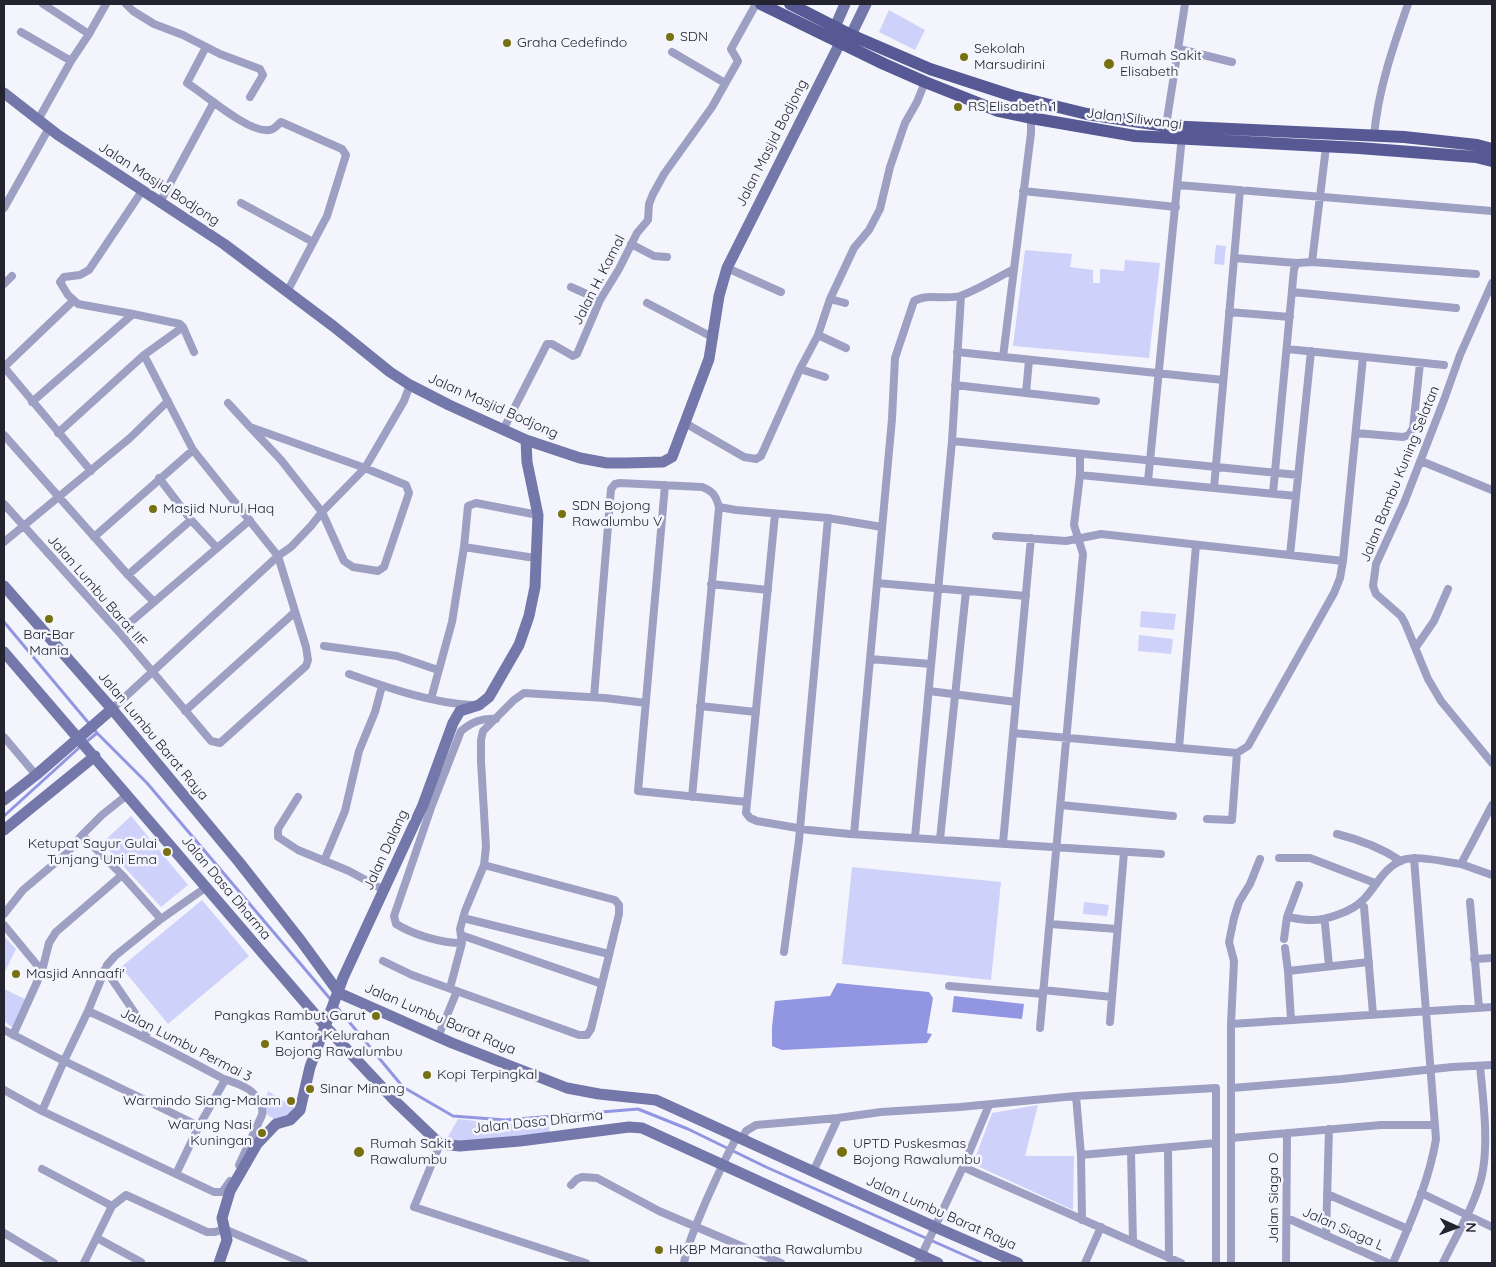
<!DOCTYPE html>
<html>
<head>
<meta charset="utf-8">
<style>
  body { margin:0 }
  #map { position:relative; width:1496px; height:1267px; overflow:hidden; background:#f4f5fc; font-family:Quicksand,sans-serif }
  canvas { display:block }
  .frame { position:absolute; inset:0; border:5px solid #242431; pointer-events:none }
  .north { position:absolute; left:1431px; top:1202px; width:50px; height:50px; -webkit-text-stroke:4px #f4f5fc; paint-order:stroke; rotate:92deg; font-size:14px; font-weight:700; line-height:20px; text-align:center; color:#242431 }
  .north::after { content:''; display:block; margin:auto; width:18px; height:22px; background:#242431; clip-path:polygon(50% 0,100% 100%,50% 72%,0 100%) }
</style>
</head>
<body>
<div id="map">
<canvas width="1496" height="1267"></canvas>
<div class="frame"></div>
<div class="north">N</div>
</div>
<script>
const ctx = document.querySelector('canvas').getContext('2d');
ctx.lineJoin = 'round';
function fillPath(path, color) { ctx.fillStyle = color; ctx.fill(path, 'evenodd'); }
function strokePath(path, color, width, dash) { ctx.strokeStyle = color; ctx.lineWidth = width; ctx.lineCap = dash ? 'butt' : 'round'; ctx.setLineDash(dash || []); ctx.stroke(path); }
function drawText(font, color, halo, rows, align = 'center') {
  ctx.font = font + ' Quicksand,sans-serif'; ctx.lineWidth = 5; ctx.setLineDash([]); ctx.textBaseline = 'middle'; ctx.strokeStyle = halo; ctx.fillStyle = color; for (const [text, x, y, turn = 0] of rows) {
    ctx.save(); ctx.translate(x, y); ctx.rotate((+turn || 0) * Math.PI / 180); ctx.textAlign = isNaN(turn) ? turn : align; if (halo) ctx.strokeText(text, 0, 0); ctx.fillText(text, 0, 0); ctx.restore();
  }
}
fillPath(new Path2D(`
  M 889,10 L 925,30 L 915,50 L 879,32 Z
  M 1216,245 L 1226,246 L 1224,265 L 1214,264 Z
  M 1025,250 L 1072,254 L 1070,267 L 1093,270 L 1093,283 L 1100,283 L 1100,269 L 1124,271 L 1125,260 L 1160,263 L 1149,358 L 1013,346 Z
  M 1141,611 L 1176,614 L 1174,630 L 1140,627 Z
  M 1139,635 L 1173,639 L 1171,654 L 1138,651 Z
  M 131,816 L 188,885 L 161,907 L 102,843 Z
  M 852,867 L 1001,882 L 991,980 L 842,964 Z
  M 202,900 L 249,956 L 168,1024 L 121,967 Z
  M 1084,902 L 1109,905 L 1107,916 L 1083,914 Z
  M 4,936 L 16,949 L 4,974 Z
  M 4,989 L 27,1000 L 13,1028 L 4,1021 Z
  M 268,1091 L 298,1110 L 277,1121 L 265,1113 L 264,1105 Z
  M 1038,1105 L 1025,1156 L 1074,1156 L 1073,1210 L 973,1164 L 992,1113 Z
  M 458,1119 L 505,1124 L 548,1120 L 550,1134 L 462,1141 L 446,1140 Z`), '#ced1fa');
fillPath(new Path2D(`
  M 837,983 L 929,992 L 933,998 L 927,1033 L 932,1034 L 927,1043 L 782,1050 L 772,1046 L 772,1027 L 775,1001 L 830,996 Z
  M 954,996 L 1024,1004 L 1022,1019 L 952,1012 Z`), '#9295e2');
strokePath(new Path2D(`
  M 4,622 L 97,733 L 147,783 L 332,1001
  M 86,742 L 97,733
  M 4,816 L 81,746
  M 336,1006 L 403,1087 L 453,1116 L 505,1120 L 638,1109 L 688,1129 L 766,1167 L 982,1263`), '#9295e2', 3);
strokePath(new Path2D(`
  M 43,4 L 89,34
  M 126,4 L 133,11 L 154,24 L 183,35 L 220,54 L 260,69 L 263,75 L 250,97
  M 21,32 L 71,61
  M 206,47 L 187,83 C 205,94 248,133 269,130 C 274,130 277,125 281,122 L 342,149 L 346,155 L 327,216 L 287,292
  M 1179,49 L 1232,62
  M 672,52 L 725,83
  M 38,120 L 71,61 L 89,34 L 106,4
  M 1166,126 L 1185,4
  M 1374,136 C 1378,90 1393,47 1408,4
  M 1178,185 L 1492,211
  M 142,191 L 89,270 L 80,275 L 64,277 L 60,282 L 68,295 L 78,304 L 133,314 L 180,324 L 183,327 L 194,352
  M 1023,191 L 1176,207
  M 160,202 L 214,102
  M 241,203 L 313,242
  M 4,208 L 49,128
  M 631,244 L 654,256 L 667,257
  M 1234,258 L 1297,263
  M 1312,262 L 1326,147
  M 727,268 L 781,292
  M 1492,283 L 1460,355 L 1444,400 L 1404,503 L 1376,564 L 1373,586 L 1376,594 L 1401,616 L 1405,623 L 1428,679 L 1441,701 L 1492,763
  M 4,284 L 12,276
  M 571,287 L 600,300
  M 1292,292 L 1456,308
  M 830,299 L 845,303
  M 73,301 L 4,367 L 91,471
  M 647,303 L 714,338
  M 1229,312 L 1290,317
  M 818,335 L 846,348
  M 1287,349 L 1444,365
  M 957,352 L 1223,380
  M 1003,357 L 1031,133 L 1031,118 L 1037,103
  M 800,369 L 825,377
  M 955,385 L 1096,401
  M 1026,393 L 1029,360
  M 32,402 L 133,314
  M 228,403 L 250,427 L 365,468 L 406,485 L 409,493 L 384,567 L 378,571 L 353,567 L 344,561 L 322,512 L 281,460 L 250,427
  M 685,423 L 744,457 L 756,459 L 761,456 L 800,369 L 818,335 L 830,299 L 854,248 L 869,230 L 880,209 L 890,167 L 905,123 L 917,102 L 925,82
  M 503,430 L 547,344 L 552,344 L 573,356 L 577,354 L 600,300 L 619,269 L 637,233 L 648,220 L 649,204 L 653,194 L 664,174 L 712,107 L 738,61 L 731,49 L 756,4
  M 58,433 L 144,355 L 183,327
  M 1356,433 L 1403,437 L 1409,435 L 1413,428 L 1420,363
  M 4,435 L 128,575 L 154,602
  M 952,441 L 1298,475
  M 1421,461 L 1492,490
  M 1080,475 L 1296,496
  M 159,478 L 191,520 L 217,548
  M 1148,481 L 1182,136
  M 665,485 L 638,791 L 747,802
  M 1214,488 L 1240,190
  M 1273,493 L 1294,269 L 1297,263 L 1312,262 L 1476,274
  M 4,504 L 119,632 L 211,741 L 220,743 L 306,666 L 308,660 L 306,647 L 278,556 L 193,450 L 144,355
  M 719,507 L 736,510 L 828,518 L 882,527
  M 775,514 L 746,813 L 750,818 L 757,821 L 809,830 L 850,834 L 1161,854
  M 996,536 L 1066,541 L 1101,534 L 1343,561 L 1363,357
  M 94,537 L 193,450
  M 4,542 L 130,438 L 168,401
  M 464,547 L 535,558
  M 1290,555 L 1311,351
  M 128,575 L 191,520
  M 877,583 L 1026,596
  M 711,584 L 768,590
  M 119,632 L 250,520
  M 324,646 L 397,656 L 438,670
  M 1416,647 L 1434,621 L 1448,589
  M 870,659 L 931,664
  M 349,674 C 389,688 431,703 472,705
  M 929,691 L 1016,702
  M 594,697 L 611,489 L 615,484 L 620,483 L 702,487 C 713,491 716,496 719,507 L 692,797
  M 431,699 L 452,622 L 464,547 L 468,506 L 476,503 L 538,515
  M 700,706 L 756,712
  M 112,709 L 278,556 L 291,547 L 311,526 L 322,512 L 365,468 L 404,401 L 410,385
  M 185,711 L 295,612
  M 1013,733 L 1237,753 L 1248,746 L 1334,593 L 1340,578 L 1343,561
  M 4,737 L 36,775
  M 1179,748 L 1196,545
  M 298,797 L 278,829 L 278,837 L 298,850 L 349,871 L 384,890
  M 1061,805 L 1173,816
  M 1492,805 L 1461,864 L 1492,875
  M 1207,819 L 1232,820 L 1237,753
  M 854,834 L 892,419 L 895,358 L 914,301 C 927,293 946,300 960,296 C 978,290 998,277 1014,269
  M 1337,834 C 1361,840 1380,847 1401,861
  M 82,835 L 122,875 L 161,919
  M 915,837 L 952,441 L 961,296
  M 940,839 L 966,591
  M 1003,843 L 1031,538
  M 1279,858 L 1310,858 L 1375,883
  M 324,861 L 345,811 L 359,751 L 375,712 L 382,686
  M 1470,902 L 1479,1008
  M 1364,907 L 1373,1014
  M 4,914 L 23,890 L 67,853 L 82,835 L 102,815 L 127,795
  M 1287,917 L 1299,885
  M 463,918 L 609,954
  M 1050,924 L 1117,929
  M 1325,924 L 1329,966
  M 4,925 L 42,971
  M 461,935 L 602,984
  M 1284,939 L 1287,917 C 1294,918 1302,920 1310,920 C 1325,921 1353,911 1363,900 C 1376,887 1382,870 1400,861 C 1415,854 1444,862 1461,864
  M 462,943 C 441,943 414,935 396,924 L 394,916 L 432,805 L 461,731 C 472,722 481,718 496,719
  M 1285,948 L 1288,971
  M 784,952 L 799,840 L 828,518
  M 1474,959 L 1492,958
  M 383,961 L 412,975 L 579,1035 L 587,1035 L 591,1029 L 619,914 L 619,905 L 615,900 L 484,865
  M 105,969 L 145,1028 L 147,1033 L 145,1037
  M 949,986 L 1043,994
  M 450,988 L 462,943 L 460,929 L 465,911 L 484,865 L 486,847 L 481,761 L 481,740 L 483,731 L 514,700 L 524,693 L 605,698 L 646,703
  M 1043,990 L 1112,997
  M 88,1011 C 133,1031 177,1054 220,1077 C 230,1082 243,1084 252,1092 C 258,1097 264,1106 262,1115 L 239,1165
  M 1291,1020 L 1288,971 L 1369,962
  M 1110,1022 L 1124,852
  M 1231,1024 L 1492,1007
  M 1040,1028 L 1083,554 L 1074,525 L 1080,475 L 1080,454
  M 4,1030 L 56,1057 L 199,1126
  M 13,1035 L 42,971 L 49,943 L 56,932 L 122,875
  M 438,1037 L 457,991
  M 1232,1088 L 1342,1079 L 1452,1067 L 1492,1065
  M 4,1090 L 42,1111 L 214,1192 L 222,1192 L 230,1181
  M 1076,1096 L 1081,1155 L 1082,1220
  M 42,1111 L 64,1061 L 88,1011 L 107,965 L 115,956 L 161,919 L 205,888
  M 1231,1138 L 1381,1125 L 1435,1125
  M 742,1139 L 746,1131 L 756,1125 L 838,1118
  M 440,1144 L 414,1207 L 586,1263
  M 1168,1148 L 1169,1258
  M 1131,1152 L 1133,1242
  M 1081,1155 L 1216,1143
  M 963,1167 L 1181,1263
  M 42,1169 L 112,1206
  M 813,1172 L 838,1118 L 881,1112 L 960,1107 L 1076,1096 L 1216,1088 L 1216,1263
  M 176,1174 L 199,1126 L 225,1080
  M 571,1185 L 577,1179 L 582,1177 L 597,1178 L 659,1211 L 781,1263
  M 1421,1193 L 1492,1227
  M 1327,1194 L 1408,1229
  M 1287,1218 L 1388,1263
  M 4,1233 L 54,1263
  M 1326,1236 L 1329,1129
  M 97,1238 L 141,1262
  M 84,1263 L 112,1206 L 126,1195 L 207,1232 L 215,1232 L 224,1229 L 304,1263
  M 684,1263 C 688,1241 698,1221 706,1201 C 716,1179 725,1158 737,1137
  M 918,1263 L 963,1167 L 989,1105
  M 1085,1263 L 1101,1227
  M 1231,1263 L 1231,1024 L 1234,961 L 1229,942 L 1234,918 L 1239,902 L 1250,884 L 1260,859
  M 1286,1263 L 1287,1133
  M 1393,1263 C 1410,1223 1429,1182 1436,1139 L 1414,858
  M 1443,1263 C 1456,1235 1475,1206 1482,1175 C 1489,1143 1483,1098 1480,1066`), '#9da0c3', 8);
strokePath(new Path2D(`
  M 837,34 L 835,27 L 845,4
  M 4,93 L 58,135 L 224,244 L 333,326 L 390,372 L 410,385 L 449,405 L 526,440 L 580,458 L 607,463 L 625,463 L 663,462 L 672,457 L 709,359 L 719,296 L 727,268 L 840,43 L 851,35 L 866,4
  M 4,586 L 112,709 L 239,862 L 301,941 L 339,993 L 452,1043 L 567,1088 L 599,1094 L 656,1100 L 935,1227 L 1018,1263
  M 4,652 L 326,1027 L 394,1100 L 440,1144 L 460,1146 L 520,1141 L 629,1127 L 642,1128 L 938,1263
  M 4,800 L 36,775 L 112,709
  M 4,830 L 95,756
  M 219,1263 L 227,1240 L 222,1218 L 230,1191 L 257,1144 L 276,1124 L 290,1120 L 300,1110 L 310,1067 L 343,978 L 423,805 L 453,723 L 460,711 L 479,705 L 489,697 L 519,645 L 529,616 L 535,587 L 538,515 L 527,462 L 526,440`), '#7477a9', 11);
strokePath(new Path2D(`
  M 761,4 L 884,64 L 925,82 L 998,111 L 1031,118 L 1135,136 L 1359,148 L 1476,157 L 1492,161
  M 790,4 L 851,35 L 930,69 L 1013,96 L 1087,114 L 1166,126 L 1404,137 L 1477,145 L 1492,149`), '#575995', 12);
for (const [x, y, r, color] of [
  [670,37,5,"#777011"],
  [507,43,5,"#777011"],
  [964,57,5,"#777011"],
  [1109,64,6,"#777011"],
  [958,107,5,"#777011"],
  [153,509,5,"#777011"],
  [562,514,5,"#777011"],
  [49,619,5,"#777011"],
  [167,852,5,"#777011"],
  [16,974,5,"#777011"],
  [376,1016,5,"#777011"],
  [265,1044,5,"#777011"],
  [427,1075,5,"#777011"],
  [310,1089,5,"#777011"],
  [291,1101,5,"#777011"],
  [262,1133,5,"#777011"],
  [359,1152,6,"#777011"],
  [842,1152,6,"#777011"],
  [659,1250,5,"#777011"]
]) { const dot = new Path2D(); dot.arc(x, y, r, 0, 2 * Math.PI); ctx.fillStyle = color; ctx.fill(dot); strokePath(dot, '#f4f5fc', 2); }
drawText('14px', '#242431', '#f4f5fc', [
  ["SDN",680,37],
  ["Graha Cedefindo",517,43],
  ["Sekolah",974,49],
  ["Marsudirini",974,65],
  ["Rumah Sakit",1120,56],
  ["Elisabeth",1120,72],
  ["RS Elisabeth 1",968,107],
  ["SDN Bojong",572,506],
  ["Rawalumbu V",572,522],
  ["Masjid Nurul Haq",163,509],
  ["Bar-Bar",49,635,"center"],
  ["Mania",49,651,"center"],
  ["Ketupat Sayur Gulai",157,844,"right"],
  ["Tunjang Uni Ema",157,860,"right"],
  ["Masjid Annaafi'",26,974],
  ["Pangkas Rambut Garut",366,1016,"right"],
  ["Kantor Kelurahan",275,1036],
  ["Bojong Rawalumbu",275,1052],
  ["Kopi Terpingkal",437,1075],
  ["Sinar Minang",320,1089],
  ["Warmindo Siang-Malam",281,1101,"right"],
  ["Warung Nasi",252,1125,"right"],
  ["Kuningan",252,1141,"right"],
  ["Rumah Sakit",370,1144],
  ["Rawalumbu",370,1160],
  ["UPTD Puskesmas",853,1144],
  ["Bojong Rawalumbu",853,1160],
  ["HKBP Maranatha Rawalumbu",669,1250]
], 'left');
drawText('14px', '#242431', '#f4f5fc', [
  ["Jalan Siliwangi",1134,119,7],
  ["Jalan Masjid Bodjong",772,143,-63],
  ["Jalan Masjid Bodjong",159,184,33],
  ["Jalan H. Kamal",599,280,-63],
  ["Jalan Masjid Bodjong",493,406,24],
  ["Jalan Bambu Kuning Selatan",1400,474,-68],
  ["Jalan Lumbu Barat IIF",97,591,49],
  ["Jalan Lumbu Barat Raya",153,736,50],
  ["Jalan Dalang",386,850,-65],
  ["Jalan Dasa Dharma",226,888,50],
  ["Jalan Lumbu Barat Raya",440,1019,23],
  ["Jalan Lumbu Permai 3",186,1045,27],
  ["Jalan Dasa Dharma",538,1122,-6],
  ["Jalan Siaga O",1274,1198,-90],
  ["Jalan Lumbu Barat Raya",941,1213,24],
  ["Jalan Siaga L",1343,1229,24]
]);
</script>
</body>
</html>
